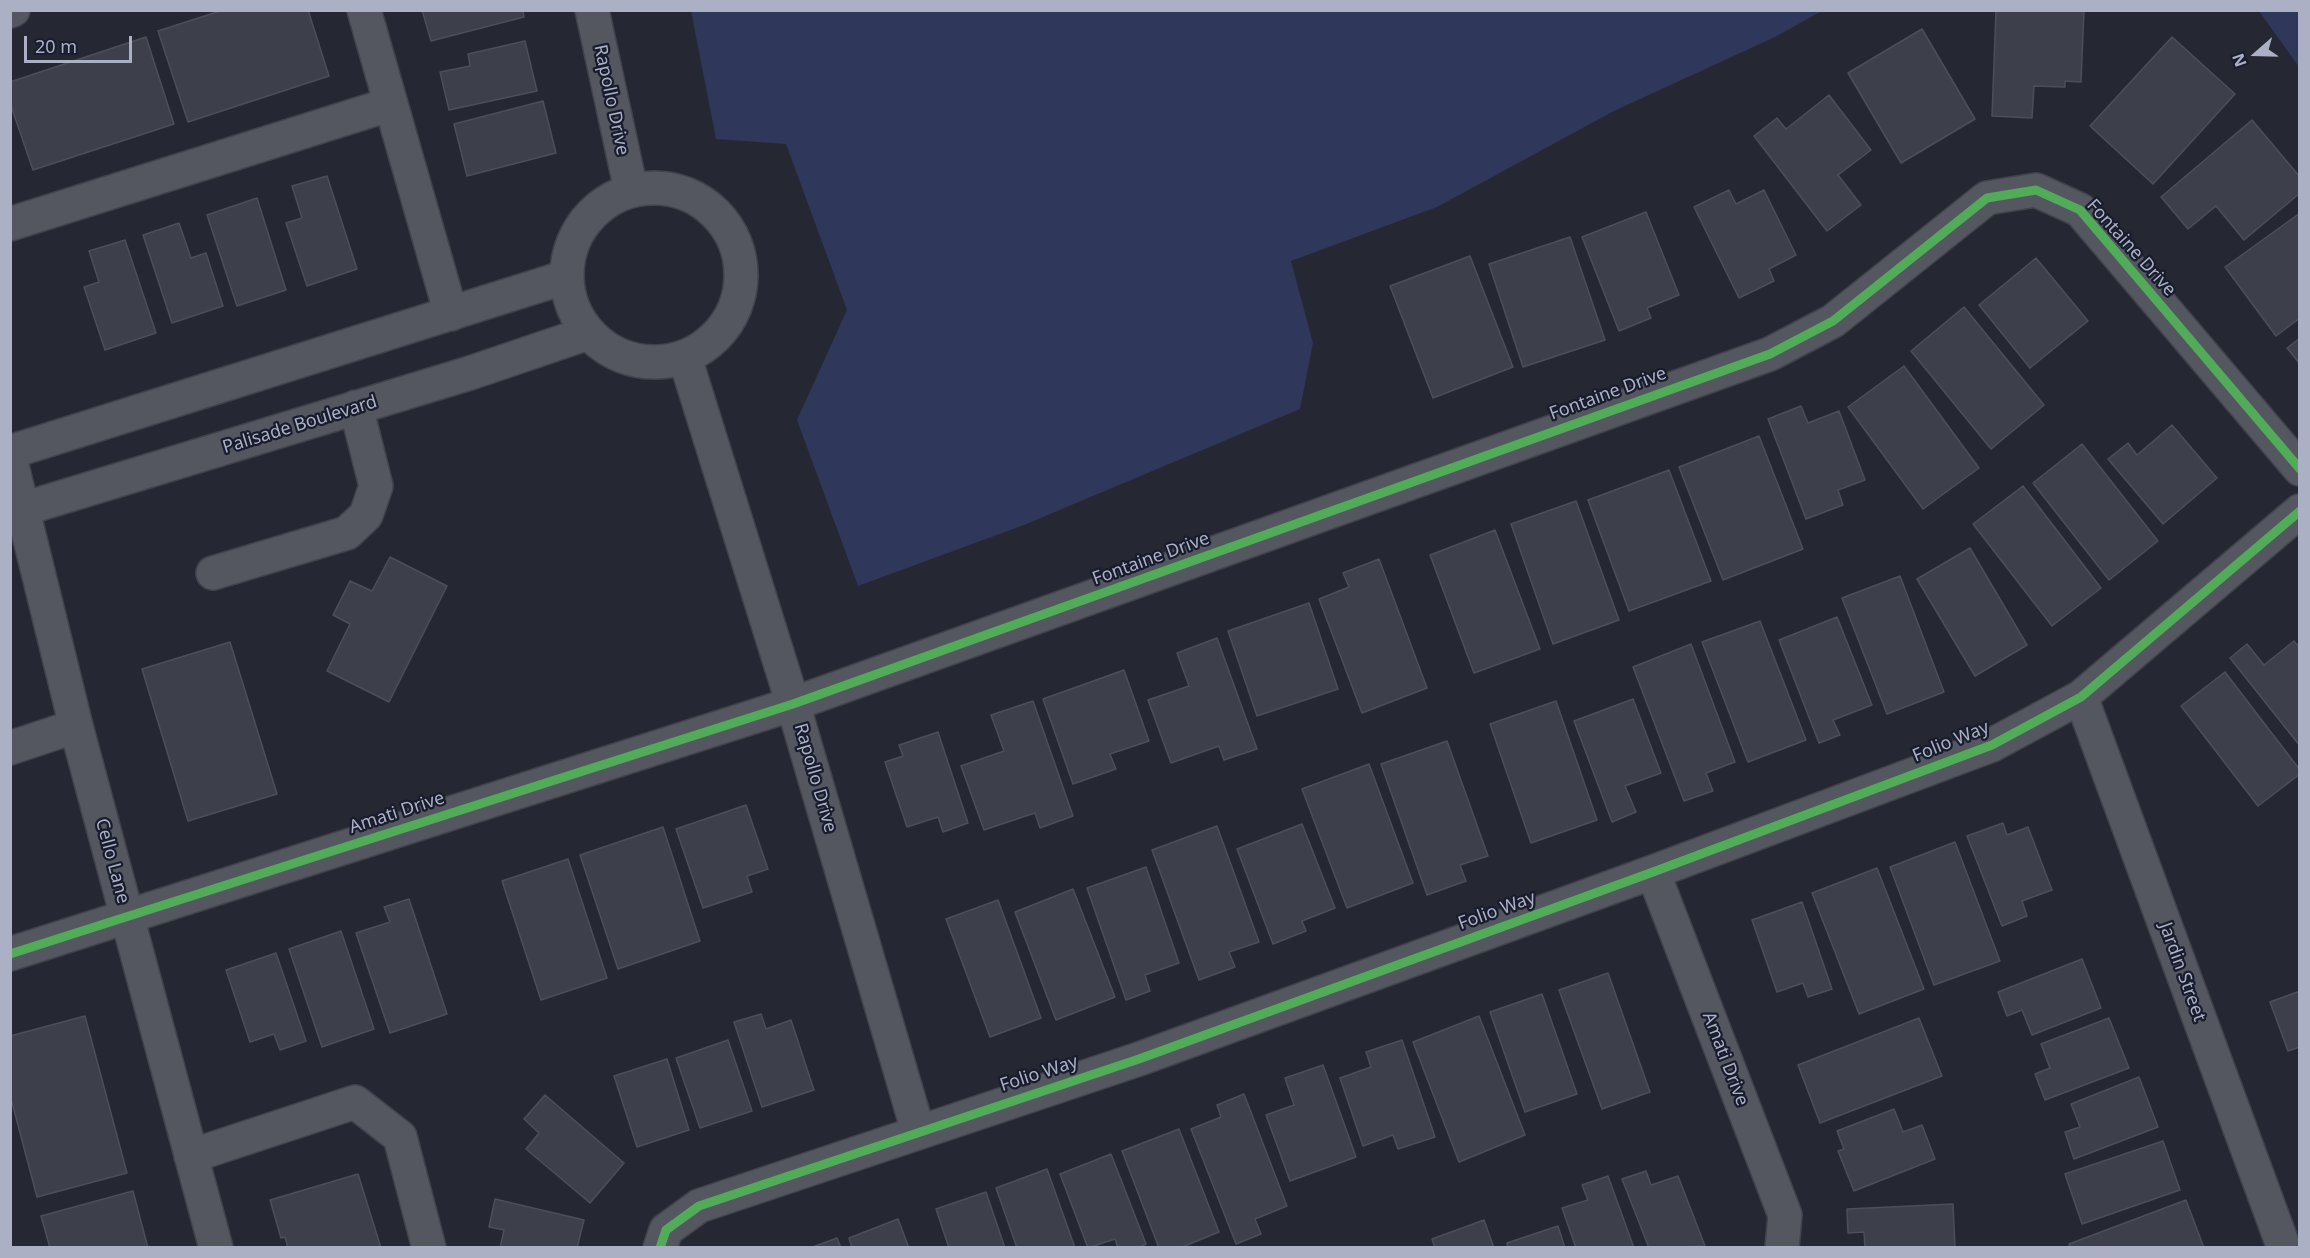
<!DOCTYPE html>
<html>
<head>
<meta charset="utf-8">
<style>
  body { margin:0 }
  #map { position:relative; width:2310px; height:1258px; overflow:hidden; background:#252832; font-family:"Noto Sans",sans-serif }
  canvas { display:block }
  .frame { position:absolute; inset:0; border:12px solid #acb0c5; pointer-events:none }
  .north { position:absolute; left:2226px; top:24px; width:60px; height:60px; -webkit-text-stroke:4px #181c2d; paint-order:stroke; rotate:250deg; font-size:16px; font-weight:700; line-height:24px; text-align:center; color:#acb0c5 }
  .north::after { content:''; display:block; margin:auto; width:21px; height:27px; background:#acb0c5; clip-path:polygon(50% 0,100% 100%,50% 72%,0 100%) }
  .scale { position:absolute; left:24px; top:36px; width:108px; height:27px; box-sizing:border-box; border:3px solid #acb0c5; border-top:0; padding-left:8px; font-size:18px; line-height:21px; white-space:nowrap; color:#acb0c5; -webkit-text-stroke:4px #181c2d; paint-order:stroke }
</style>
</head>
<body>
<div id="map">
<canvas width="2310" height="1258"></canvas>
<div class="frame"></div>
<div class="north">N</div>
<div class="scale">20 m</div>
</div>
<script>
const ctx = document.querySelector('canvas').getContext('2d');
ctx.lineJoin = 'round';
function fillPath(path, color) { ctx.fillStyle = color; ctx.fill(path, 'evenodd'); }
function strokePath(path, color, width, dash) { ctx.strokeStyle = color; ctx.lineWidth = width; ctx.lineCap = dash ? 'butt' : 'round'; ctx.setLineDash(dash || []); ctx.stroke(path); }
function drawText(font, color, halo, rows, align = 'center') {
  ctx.font = font + ' "Noto Sans",sans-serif'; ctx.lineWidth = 4.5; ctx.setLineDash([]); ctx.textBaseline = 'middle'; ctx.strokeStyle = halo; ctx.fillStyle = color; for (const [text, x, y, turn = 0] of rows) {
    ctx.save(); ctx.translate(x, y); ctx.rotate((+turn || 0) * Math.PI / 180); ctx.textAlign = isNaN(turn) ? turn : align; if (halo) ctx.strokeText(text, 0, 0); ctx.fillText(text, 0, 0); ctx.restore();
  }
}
fillPath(new Path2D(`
  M 691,11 L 691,10 L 1822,11 L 1775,37 L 1614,111 L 1437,207 L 1291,261 L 1313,343 L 1300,409 L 1024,525 L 858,586 L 797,420 L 847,310 L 786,144 L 716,139 Z
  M 2259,11 L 2299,11 L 2299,67 Z`), '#2f375a');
const building = new Path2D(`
  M 223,10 L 308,10 L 329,76 L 188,122 L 158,31 Z
  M 422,10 L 523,10 L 524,17 L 431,41 Z
  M 1996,10 L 2084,10 L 2081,82 L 2065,81 L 2065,87 L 2034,86 L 2032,118 L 1992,116 Z
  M 1922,29 L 1975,119 L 1901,163 L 1848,73 Z
  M 146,37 L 174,124 L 33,170 L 10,103 L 10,82 Z
  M 2172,37 L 2235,94 L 2153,184 L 2090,126 Z
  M 525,41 L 537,91 L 449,110 L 440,72 L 470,66 L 468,54 Z
  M 1829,95 L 1871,150 L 1838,175 L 1861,205 L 1827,231 L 1754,136 L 1777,118 L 1786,129 Z
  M 543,101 L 556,153 L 467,176 L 454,124 Z
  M 2252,120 L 2300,177 L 2300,193 L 2244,240 L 2216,206 L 2188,229 L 2161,197 Z
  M 327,176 L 357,269 L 307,286 L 286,223 L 302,218 L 292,186 Z
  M 1729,190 L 1736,204 L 1764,190 L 1796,255 L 1769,269 L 1774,281 L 1739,298 L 1694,207 Z
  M 257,198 L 286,290 L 237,306 L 207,215 Z
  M 1646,212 L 1679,295 L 1647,308 L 1651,318 L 1619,331 L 1582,237 Z
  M 2300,213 L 2300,318 L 2276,336 L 2225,267 Z
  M 179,223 L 191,258 L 206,253 L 223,306 L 172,323 L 143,235 Z
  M 1570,237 L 1605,340 L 1523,367 L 1489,264 Z
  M 125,240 L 156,333 L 105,350 L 84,287 L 99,282 L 89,251 Z
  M 1470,256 L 1513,367 L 1433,398 L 1390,286 Z
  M 2036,258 L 2088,321 L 2030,368 L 1979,305 Z
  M 1964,307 L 2044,405 L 1991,449 L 1911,351 Z
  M 2300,338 L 2300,364 L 2287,348 Z
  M 1904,366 L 1979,468 L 1923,509 L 1848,407 Z
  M 1801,406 L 1808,423 L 1839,411 L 1865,480 L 1838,490 L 1843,505 L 1806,519 L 1768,419 Z
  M 2172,425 L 2217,478 L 2163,524 L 2108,459 L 2128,443 L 2137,455 Z
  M 1759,436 L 1803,549 L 1723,580 L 1679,467 Z
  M 2082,444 L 2158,541 L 2109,580 L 2033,483 Z
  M 1669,470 L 1711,581 L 1629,611 L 1588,500 Z
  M 2023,486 L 2101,588 L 2052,626 L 1973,524 Z
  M 1576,501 L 1619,620 L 1553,644 L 1511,524 Z
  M 1495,530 L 1540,649 L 1474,673 L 1430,555 Z
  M 1970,548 L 2027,645 L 1975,676 L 1917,579 Z
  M 390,557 L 447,586 L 389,702 L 327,671 L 350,624 L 333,615 L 350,581 L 372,591 Z
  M 1379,559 L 1427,688 L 1362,713 L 1319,599 L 1349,587 L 1343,573 Z
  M 1900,576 L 1944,692 L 1887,714 L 1842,598 Z
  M 1309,603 L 1338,689 L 1257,716 L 1228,631 Z
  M 1837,617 L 1872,705 L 1833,720 L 1840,735 L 1819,743 L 1779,640 Z
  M 1760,621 L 1806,740 L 1748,762 L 1702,642 Z
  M 1217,638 L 1257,749 L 1224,760 L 1219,746 L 1171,763 L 1148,700 L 1189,686 L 1177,653 Z
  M 2294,641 L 2300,648 L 2300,746 L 2230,658 L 2247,644 L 2264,665 Z
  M 230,642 L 277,794 L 188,821 L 142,669 Z
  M 1691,644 L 1735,762 L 1706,773 L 1713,791 L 1684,801 L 1633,667 Z
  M 1124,670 L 1149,741 L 1110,754 L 1116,769 L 1073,784 L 1043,699 Z
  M 2225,672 L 2300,770 L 2300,774 L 2258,806 L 2181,706 Z
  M 1633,699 L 1661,773 L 1625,786 L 1636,812 L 1612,822 L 1574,721 Z
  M 1033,701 L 1073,816 L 1040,828 L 1035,813 L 984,830 L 961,766 L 1004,751 L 991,715 Z
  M 1556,701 L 1597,820 L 1531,843 L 1490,724 Z
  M 938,732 L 968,823 L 943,832 L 938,817 L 907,827 L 885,762 L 903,756 L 899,745 Z
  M 1447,741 L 1488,856 L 1460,865 L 1466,881 L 1427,895 L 1381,764 Z
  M 1369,764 L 1413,883 L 1347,908 L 1302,789 Z
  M 746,805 L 768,869 L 747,876 L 752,892 L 703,908 L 676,829 Z
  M 2003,823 L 2007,835 L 2028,827 L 2052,890 L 2022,901 L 2027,916 L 2002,926 L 1967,836 Z
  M 1302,824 L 1335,908 L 1302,921 L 1306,931 L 1273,944 L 1237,849 Z
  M 1217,826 L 1259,942 L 1229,952 L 1235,967 L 1199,980 L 1152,850 Z
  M 663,827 L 700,941 L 618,969 L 580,855 Z
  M 1955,842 L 2000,961 L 1934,985 L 1890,867 Z
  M 568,859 L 607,978 L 541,1000 L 502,881 Z
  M 1146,867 L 1179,963 L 1145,975 L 1150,991 L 1126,1000 L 1087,888 Z
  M 1877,868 L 1924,989 L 1859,1014 L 1812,893 Z
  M 1073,889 L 1115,997 L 1056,1020 L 1015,912 Z
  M 409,899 L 447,1014 L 390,1033 L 356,933 L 390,922 L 384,907 Z
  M 998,900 L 1041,1018 L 990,1037 L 946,919 Z
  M 1802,902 L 1832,989 L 1808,997 L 1803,983 L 1777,992 L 1752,920 Z
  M 341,931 L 374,1029 L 322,1047 L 289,949 Z
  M 276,953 L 306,1041 L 280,1050 L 274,1034 L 250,1042 L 226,970 Z
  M 2082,959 L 2101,1008 L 2032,1035 L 2022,1010 L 2007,1016 L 1998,992 Z
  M 1608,973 L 1650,1092 L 1602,1109 L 1559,990 Z
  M 2300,991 L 2300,1047 L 2288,1051 L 2270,1002 Z
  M 1542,994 L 1577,1094 L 1525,1112 L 1490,1012 Z
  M 761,1014 L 766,1029 L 791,1020 L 814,1090 L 762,1107 L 734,1022 Z
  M 85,1016 L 127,1173 L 37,1197 L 10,1095 L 10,1036 Z
  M 1479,1016 L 1525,1135 L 1459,1162 L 1413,1042 Z
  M 1919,1018 L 1942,1076 L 1820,1123 L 1798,1065 Z
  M 2109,1018 L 2129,1068 L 2045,1100 L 2035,1074 L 2050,1068 L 2041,1044 Z
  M 728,1040 L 752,1111 L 700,1128 L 676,1058 Z
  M 1402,1040 L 1435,1137 L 1398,1149 L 1393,1135 L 1363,1146 L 1340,1078 L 1371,1067 L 1366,1052 Z
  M 667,1059 L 689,1130 L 637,1147 L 614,1076 Z
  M 1323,1065 L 1356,1157 L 1290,1181 L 1266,1115 L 1294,1105 L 1285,1078 Z
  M 2139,1077 L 2158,1127 L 2074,1159 L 2065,1132 L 2080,1127 L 2071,1104 Z
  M 1244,1094 L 1287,1206 L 1255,1219 L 1261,1234 L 1236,1244 L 1191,1129 L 1221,1117 L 1217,1105 Z
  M 545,1095 L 624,1163 L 590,1203 L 526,1149 L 539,1133 L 524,1119 Z
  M 1894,1109 L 1903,1132 L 1922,1125 L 1935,1159 L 1854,1191 L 1838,1151 L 1844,1149 L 1837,1131 Z
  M 1179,1129 L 1219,1232 L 1180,1248 L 1159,1248 L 1122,1151 Z
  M 2163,1141 L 2180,1190 L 2082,1224 L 2065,1174 Z
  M 1111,1154 L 1146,1244 L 1137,1248 L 1118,1248 L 1115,1239 L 1088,1248 L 1060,1174 Z
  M 1047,1169 L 1075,1248 L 1017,1248 L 996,1188 Z
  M 1646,1171 L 1651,1185 L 1678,1176 L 1705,1246 L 1649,1248 L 1622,1179 Z
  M 358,1174 L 381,1248 L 288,1248 L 285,1237 L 281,1238 L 270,1200 Z
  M 1608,1176 L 1634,1248 L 1576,1248 L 1562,1208 L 1588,1200 L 1582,1185 Z
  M 133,1191 L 148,1248 L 50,1248 L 41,1216 Z
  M 986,1192 L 1005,1248 L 949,1248 L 936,1209 Z
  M 495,1199 L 584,1220 L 577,1248 L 500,1248 L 504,1230 L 489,1227 Z
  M 2186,1200 L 2204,1248 L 2070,1248 L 2069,1244 Z
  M 1953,1204 L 1955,1248 L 1865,1248 L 1864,1232 L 1848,1233 L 1847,1209 Z
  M 898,1219 L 909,1248 L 852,1248 L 849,1238 Z
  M 1484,1220 L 1494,1248 L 1435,1248 L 1432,1239 Z
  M 1558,1226 L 1565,1248 L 1508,1248 L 1507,1243 Z
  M 837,1238 L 841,1248 L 810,1248 Z`);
fillPath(building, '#3d404a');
strokePath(building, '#4c4f5a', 1.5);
const minor = new Path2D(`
  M 364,10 L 451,314
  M 592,10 L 631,190
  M 10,11 L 13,10
  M567 275a87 87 0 1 1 174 0a87 87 0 1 1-174 0Z
  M 10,224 L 391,104
  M 685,358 L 793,704 L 918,1131
  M 10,452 L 566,277
  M 10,458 L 76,726 L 216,1248
  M 10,513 L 470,373 L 588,333
  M 213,573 L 347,533 L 366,515 L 376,486 L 356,407
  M 2081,697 L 2284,1248
  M 10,748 L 76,726
  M 1653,872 L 1785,1215 L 1782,1248
  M 10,954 L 793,704 L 1770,354 L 1833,321 L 1987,198 L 2036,190 L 2080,210 L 2300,469
  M 191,1156 L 355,1102 L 400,1137 L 429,1248
  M 660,1248 L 666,1230 L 699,1206 L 1139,1059 L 1653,872 L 1992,745 L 2081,697 L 2300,511`);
strokePath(minor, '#41434b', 36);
strokePath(minor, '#545660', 33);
strokePath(new Path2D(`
  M 10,954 L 793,704 L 1770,354 L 1833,321 L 1987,198 L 2036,190 L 2080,210 L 2300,469
  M 660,1248 L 666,1230 L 699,1206 L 1139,1059 L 1653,872 L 1992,745 L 2081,697 L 2300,511`), '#51ab58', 9);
drawText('18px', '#acb0c5', '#181c2d', [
  ["Rapollo Drive",611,100,78],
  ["Fontaine Drive",2131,248,48],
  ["Fontaine Drive",1608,394,-20],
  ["Palisade Boulevard",300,425,-17],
  ["Fontaine Drive",1151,559,-20],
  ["Folio Way",1951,742,-22],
  ["Rapollo Drive",815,778,74],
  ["Amati Drive",397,813,-18],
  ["Cello Lane",112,861,75],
  ["Folio Way",1497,911,-20],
  ["Jardin Street",2182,972,70],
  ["Amati Drive",1725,1059,69],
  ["Folio Way",1039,1074,-18]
]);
</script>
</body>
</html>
